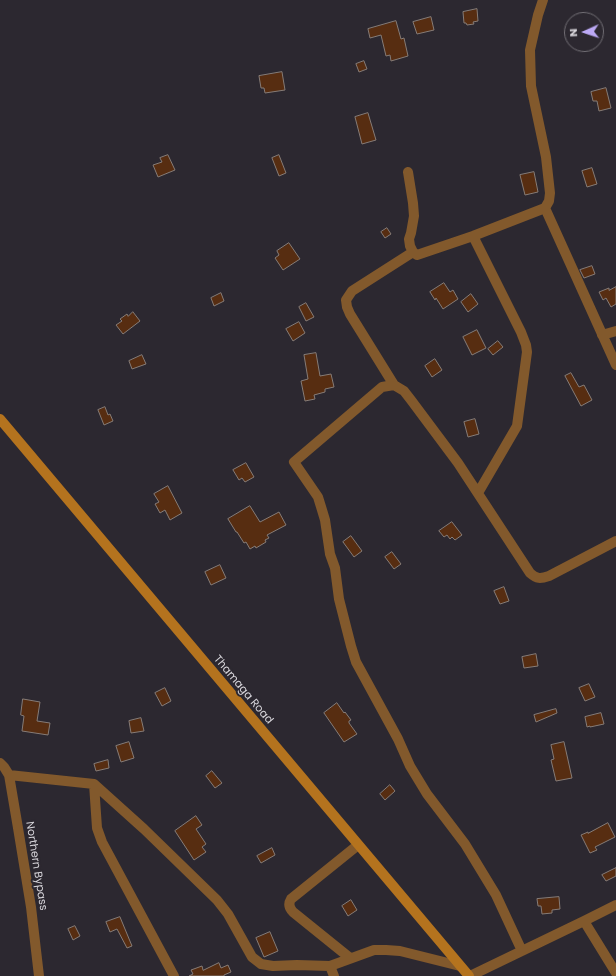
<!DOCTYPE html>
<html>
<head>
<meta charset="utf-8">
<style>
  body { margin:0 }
  #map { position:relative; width:616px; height:976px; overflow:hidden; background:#2c2830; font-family:Poppins,sans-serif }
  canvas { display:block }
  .north { position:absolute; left:564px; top:12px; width:40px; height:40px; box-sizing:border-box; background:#2c2830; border:1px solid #716e74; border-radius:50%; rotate:267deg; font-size:11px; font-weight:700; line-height:16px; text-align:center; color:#d8d6db }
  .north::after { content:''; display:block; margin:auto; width:14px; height:18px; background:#bca9f5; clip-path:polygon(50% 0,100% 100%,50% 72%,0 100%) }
</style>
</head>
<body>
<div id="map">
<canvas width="616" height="976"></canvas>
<div class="north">N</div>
</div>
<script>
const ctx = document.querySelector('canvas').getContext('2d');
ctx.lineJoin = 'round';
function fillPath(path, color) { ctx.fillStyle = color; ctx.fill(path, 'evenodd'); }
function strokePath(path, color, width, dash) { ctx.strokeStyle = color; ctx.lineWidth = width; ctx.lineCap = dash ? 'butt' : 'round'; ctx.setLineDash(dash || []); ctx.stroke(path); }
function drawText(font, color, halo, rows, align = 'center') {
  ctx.font = font + ' Poppins,sans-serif'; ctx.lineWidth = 4; ctx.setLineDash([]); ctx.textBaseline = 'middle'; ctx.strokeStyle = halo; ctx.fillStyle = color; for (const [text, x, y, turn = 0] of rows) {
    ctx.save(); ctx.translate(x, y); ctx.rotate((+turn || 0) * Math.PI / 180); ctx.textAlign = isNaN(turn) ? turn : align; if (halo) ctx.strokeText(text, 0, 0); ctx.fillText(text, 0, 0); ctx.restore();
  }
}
const building = new Path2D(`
  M 477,9 L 478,21 L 473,22 L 474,24 L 467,25 L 466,23 L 464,23 L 463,12 Z
  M 431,17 L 434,30 L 417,34 L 413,22 Z
  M 396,21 L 401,39 L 404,38 L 408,56 L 391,61 L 390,55 L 386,56 L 381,35 L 370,38 L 368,29 Z
  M 364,61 L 367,69 L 359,72 L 356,64 Z
  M 282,72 L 285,90 L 265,93 L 264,88 L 261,88 L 259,76 Z
  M 606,88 L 611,108 L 599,111 L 597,101 L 593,101 L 591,92 Z
  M 368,113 L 376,140 L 362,144 L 355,117 Z
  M 168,155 L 175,170 L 158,177 L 153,165 L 162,162 L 160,158 Z
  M 279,155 L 286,173 L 279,176 L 272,158 Z
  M 592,168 L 597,184 L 587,187 L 582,171 Z
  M 534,172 L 538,192 L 525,195 L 520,175 Z
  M 387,228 L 391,234 L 385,238 L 381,232 Z
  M 289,243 L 300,259 L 283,270 L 275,258 L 279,255 L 277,251 Z
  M 592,266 L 595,274 L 584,278 L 580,270 Z
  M 444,283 L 450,292 L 453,290 L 458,299 L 443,309 L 436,298 L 435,300 L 430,292 Z
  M 616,287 L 616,304 L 611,307 L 606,298 L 603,300 L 599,292 L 609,288 L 609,290 Z
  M 221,293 L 224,301 L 214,306 L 211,298 Z
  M 471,294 L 478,304 L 468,312 L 461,302 Z
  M 306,303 L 314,317 L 306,321 L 299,307 Z
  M 133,312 L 140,321 L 123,334 L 116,325 L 122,321 L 120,319 L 127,314 L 128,316 Z
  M 299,322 L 305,333 L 293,341 L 286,329 Z
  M 477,330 L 486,348 L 472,355 L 463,337 Z
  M 498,341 L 503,347 L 493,355 L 488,349 Z
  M 316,353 L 320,376 L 331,374 L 334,387 L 325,389 L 325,392 L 314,395 L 315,399 L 305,401 L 301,381 L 308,379 L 304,355 Z
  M 142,355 L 146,364 L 132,369 L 129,361 Z
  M 435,359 L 442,370 L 432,377 L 425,366 Z
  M 571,373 L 579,387 L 584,385 L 592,400 L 581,406 L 565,376 Z
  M 105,407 L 108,415 L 110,414 L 113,421 L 104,425 L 98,410 Z
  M 475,419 L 479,434 L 468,437 L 464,422 Z
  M 246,463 L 254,477 L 245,482 L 242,478 L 239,480 L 233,470 Z
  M 168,486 L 182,513 L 170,520 L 165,510 L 160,513 L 155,504 L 159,502 L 154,494 Z
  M 250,506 L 260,522 L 279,512 L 286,525 L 267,535 L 269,538 L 265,540 L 266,542 L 256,548 L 255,546 L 250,549 L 246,542 L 244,543 L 237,532 L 236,532 L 228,519 Z
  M 452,522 L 462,535 L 455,540 L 452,537 L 450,539 L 447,535 L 444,537 L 439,531 Z
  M 351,536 L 362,551 L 354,557 L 343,542 Z
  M 392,552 L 401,564 L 394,569 L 385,557 Z
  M 220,565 L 226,578 L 211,585 L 205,572 Z
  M 504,587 L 509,601 L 500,604 L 494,591 Z
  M 536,654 L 538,666 L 524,668 L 522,657 Z
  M 589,684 L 595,697 L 585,701 L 579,688 Z
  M 165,688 L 171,701 L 162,706 L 155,693 Z
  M 23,699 L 40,702 L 37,721 L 50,723 L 48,735 L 22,731 L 24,716 L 21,715 Z
  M 337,703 L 344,713 L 345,712 L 351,720 L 349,721 L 349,723 L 357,734 L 344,742 L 324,713 Z
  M 556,709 L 557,713 L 536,722 L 534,715 Z
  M 601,713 L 604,724 L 590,727 L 590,726 L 587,727 L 585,717 Z
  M 141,718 L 144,731 L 131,733 L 129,721 Z
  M 129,742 L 134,758 L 121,762 L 116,746 Z
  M 564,742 L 572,778 L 556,781 L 551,760 L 554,759 L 551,745 Z
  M 108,760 L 109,768 L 96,771 L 94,764 Z
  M 212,771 L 222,783 L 215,788 L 206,776 Z
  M 390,785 L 395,791 L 385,800 L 380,794 Z
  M 196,816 L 202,825 L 196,829 L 206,844 L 202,847 L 206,852 L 194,860 L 175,831 Z
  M 608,823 L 615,837 L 595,847 L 597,850 L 590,853 L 581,835 L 588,832 L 588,833 Z
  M 272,848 L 275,855 L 261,863 L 257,856 Z
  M 616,868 L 616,876 L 606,881 L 602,875 Z
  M 559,897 L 560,909 L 552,910 L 552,913 L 542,914 L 541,906 L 538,906 L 537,899 Z
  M 351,900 L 357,910 L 348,916 L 342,906 Z
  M 120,917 L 132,946 L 127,948 L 117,929 L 110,932 L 106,922 Z
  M 75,926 L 80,936 L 73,940 L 68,929 Z
  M 270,932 L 278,951 L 264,957 L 256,938 Z
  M 219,963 L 221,968 L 228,965 L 231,972 L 224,975 L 224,976 L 189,976 L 193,974 L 191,970 L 202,966 L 203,970 Z`);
fillPath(building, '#572d11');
strokePath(building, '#867c77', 1);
strokePath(new Path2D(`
  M 408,172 L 413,203 L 414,216 L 411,233 L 409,239 L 410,246 L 413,252 L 417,255 L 473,236 L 545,208 L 549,201 L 550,193 L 546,157 L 531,86 L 530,50 L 538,15 L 543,0
  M 545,208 L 616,365
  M 473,236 L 521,332 L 526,345 L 527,352 L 517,426 L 478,493
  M 602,335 L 616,331
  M 394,385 L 350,314 L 347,307 L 346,300 L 352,291 L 413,252
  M 0,763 L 4,767 L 9,775 L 18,828 L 31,907 L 39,976
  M 9,775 L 94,784 L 144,829 L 217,900 L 228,914 L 252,957 L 261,964 L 273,966 L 297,965 L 330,966 L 374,950 L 386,950 L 400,951 L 460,966
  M 94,784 L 97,828 L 102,842 L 174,976
  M 584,921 L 616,973
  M 522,951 L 496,895 L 465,844 L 427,794 L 410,766 L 398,739 L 356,662 L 351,646 L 339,599 L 335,568 L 330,554 L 325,520 L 322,510 L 318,497 L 294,462 L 382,387 L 394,385 L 404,391 L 411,400 L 458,463 L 530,573 C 537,579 540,579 549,576 L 616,541
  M 350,958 L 293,912 C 289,908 288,904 291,899 L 358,845
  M 330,966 L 334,976
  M 470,976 L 584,921 L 616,905`), '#82592c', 10);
strokePath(new Path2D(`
  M 0,419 L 469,976`), '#b4731e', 10);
drawText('11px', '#d8d6db', '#2c2830', [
  ["Thamaga Road",243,690,50],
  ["Northern Bypass",36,866,81]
]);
</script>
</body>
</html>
